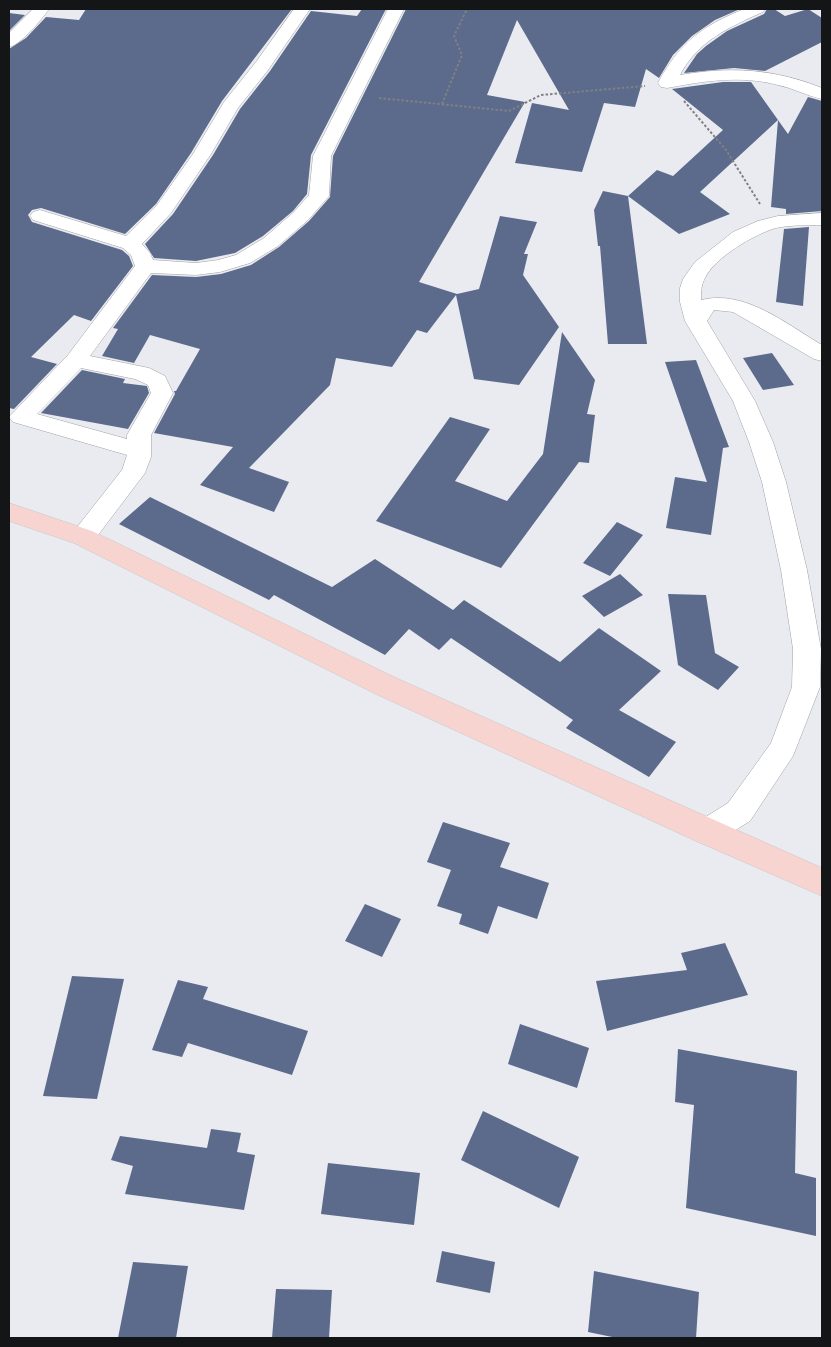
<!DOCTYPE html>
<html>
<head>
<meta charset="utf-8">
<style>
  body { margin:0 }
  #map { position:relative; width:831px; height:1347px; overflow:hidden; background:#e9ebf0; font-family:"DM Sans",sans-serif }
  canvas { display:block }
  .frame { position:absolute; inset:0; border:10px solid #141516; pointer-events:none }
</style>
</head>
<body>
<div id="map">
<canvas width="831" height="1347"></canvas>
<div class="frame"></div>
</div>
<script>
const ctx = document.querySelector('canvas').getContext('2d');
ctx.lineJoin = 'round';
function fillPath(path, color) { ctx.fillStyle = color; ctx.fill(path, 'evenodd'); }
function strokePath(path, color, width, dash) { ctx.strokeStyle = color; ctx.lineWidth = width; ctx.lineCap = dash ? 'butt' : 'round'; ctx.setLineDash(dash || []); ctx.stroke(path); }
fillPath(new Path2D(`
  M 86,9 L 292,9 L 222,101 L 191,153 L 156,204 L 125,234 L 41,208 L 32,210 L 28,215 L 32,222 L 122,250 L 129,256 L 133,266 L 91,321 L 74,315 L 31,357 L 57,364 L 14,409 L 9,408 L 9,49 L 26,38 L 46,17 L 79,20 Z
  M 362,9 L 386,9 L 311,155 L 307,194 L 293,211 L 263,236 L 235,253 L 196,261 L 154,258 L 145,244 L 173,214 L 213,155 L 240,109 L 270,71 L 311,11 L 357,16 Z
  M 406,9 L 740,9 L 715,20 L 692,36 L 673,55 L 659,78 L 646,69 L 635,107 L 604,103 L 582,172 L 515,163 L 532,103 L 569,110 L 517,20 L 487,95 L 525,102 L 419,282 L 457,294 L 479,289 L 500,216 L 537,222 L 524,254 L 528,254 L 523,275 L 559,327 L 519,385 L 474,379 L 456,295 L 427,333 L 417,330 L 392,367 L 336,358 L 330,385 L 249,468 L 289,482 L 274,512 L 200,485 L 233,447 L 154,433 L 175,394 L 174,391 L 176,391 L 200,349 L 150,335 L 134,363 L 102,356 L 118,329 L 113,328 L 152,275 L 196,277 L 221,274 L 251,265 L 279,247 L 309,221 L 330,197 L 333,156 Z
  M 767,9 L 774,9 L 785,16 L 808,9 L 822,18 L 822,42 L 765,71 L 734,68 L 684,73 L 697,54 L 706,46 L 727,31 L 764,14 Z
  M 9,13 L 25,15 L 9,31 Z
  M 723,82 L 751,82 L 778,120 L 700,192 L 730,214 L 679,234 L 628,196 L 657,170 L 673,176 L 723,130 L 672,89 Z
  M 808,97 L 822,101 L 822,211 L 786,214 L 786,209 L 771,207 L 778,120 L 788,134 Z
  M 603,191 L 628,196 L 647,344 L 608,344 L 600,246 L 598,246 L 594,210 Z
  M 809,227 L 803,306 L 776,302 L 784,229 Z
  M 562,332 L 595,380 L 587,414 L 595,415 L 589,463 L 579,462 L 501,568 L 376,521 L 450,417 L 490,429 L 455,481 L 507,501 L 543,454 Z
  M 772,353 L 794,385 L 763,390 L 743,358 Z
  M 696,360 L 729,447 L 723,448 L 711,535 L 666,528 L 675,477 L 707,482 L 665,362 Z
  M 82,370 L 125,379 L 123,383 L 147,386 L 149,393 L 128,429 L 41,413 Z
  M 150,497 L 332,587 L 375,559 L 453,610 L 464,600 L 560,662 L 599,628 L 661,671 L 619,710 L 676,742 L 649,777 L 566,728 L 573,720 L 451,638 L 439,650 L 409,629 L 385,655 L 274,595 L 269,600 L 119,524 Z
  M 617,522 L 643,535 L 610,576 L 583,563 Z
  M 620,574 L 643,595 L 604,617 L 582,596 Z
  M 668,594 L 706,595 L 715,653 L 739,667 L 718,690 L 678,665 Z
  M 443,822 L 510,843 L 500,867 L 549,883 L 537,919 L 498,906 L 488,934 L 459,924 L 462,914 L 437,906 L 451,870 L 427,862 Z
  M 365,904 L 401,919 L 382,957 L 345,941 Z
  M 725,943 L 748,995 L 607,1031 L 596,981 L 687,970 L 681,953 Z
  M 72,976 L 124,979 L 97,1099 L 43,1096 Z
  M 178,980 L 208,987 L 203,999 L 308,1031 L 292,1075 L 188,1043 L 182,1057 L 152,1050 Z
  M 520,1024 L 589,1048 L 577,1088 L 508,1064 Z
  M 678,1049 L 797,1071 L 795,1173 L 816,1178 L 816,1236 L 686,1208 L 694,1105 L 675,1102 Z
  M 483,1111 L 579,1157 L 559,1208 L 461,1160 Z
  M 211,1129 L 241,1133 L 237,1152 L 255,1155 L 244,1210 L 125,1194 L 133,1166 L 111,1160 L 120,1136 L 207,1148 Z
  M 328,1163 L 420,1173 L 414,1225 L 321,1214 Z
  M 442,1251 L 495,1262 L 490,1293 L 436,1282 Z
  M 133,1262 L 188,1266 L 176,1338 L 118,1338 Z
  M 594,1271 L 699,1292 L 696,1338 L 617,1338 L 588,1332 Z
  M 276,1289 L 332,1290 L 329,1338 L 272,1338 Z`), '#5c6b8c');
const minor = new Path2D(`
  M 33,9 L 49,9 C 41,20 22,44 9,47 L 9,33 Z
  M 294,9 L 310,9 L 268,70 L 238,108 L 211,154 L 171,213 L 142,244 L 150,253 L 153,260 L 196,263 L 218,260 L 236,255 L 264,238 L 294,212 L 309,195 L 313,156 L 388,9 L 404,9 L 331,156 L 329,196 L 308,220 L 278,246 L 250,263 L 220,272 L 196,275 L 151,273 L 90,356 L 149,368 L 165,376 L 173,393 L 151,435 L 151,457 L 145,473 L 92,543 L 83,546 L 74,543 L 70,537 L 74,531 L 122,470 L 127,455 L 13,422 L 9,417 L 68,355 L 135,266 L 131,255 L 123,248 L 33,220 L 30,216 L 33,212 L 40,210 L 126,236 L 157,205 L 193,154 L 224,102 L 256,62 ZM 81,368 L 135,379 L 148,385 L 151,393 L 127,435 L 127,439 L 37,414 Z
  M 744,9 L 765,9 L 763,12 C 729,27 698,41 680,75 C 730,66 775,69 822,88 L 822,99 C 807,96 793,88 778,85 C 741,75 704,81 667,88 L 661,87 L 658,83 C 680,42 702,26 744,9 Z
  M 822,213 L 822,225 C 807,225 791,225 776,228 C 755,234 715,257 705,278 C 701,285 701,292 701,300 C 745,289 786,324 822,345 L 822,361 L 814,359 L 733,312 L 714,310 L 707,321 L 755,401 L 773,442 L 786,482 L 807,570 L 821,649 L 820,687 L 793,756 L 750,821 L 718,841 L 707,845 L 696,841 L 692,832 L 696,823 L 728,803 L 771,743 L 792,687 L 793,649 L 781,570 L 762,482 L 749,442 L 733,401 L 685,321 L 680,302 L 680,288 L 683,279 L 695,262 L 733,232 L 758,221 L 778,216 Z`);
const major = new Path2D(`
  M 9,503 L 92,531 L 396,678 L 822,868 L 822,896 L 696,841 L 376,694 L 74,543 L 9,521 Z`);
strokePath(minor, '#9fa1a5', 1);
strokePath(major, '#c7c7c7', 1);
strokePath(new Path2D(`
  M 379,98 L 509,111 L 541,95 L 645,86
  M 684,101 L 726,150 L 760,204
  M 442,104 L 462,55 L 454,36 L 467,9`), '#7f8083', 2, [2.5, 2]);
fillPath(minor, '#fff');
fillPath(major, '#f7d4d0');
</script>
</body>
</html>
